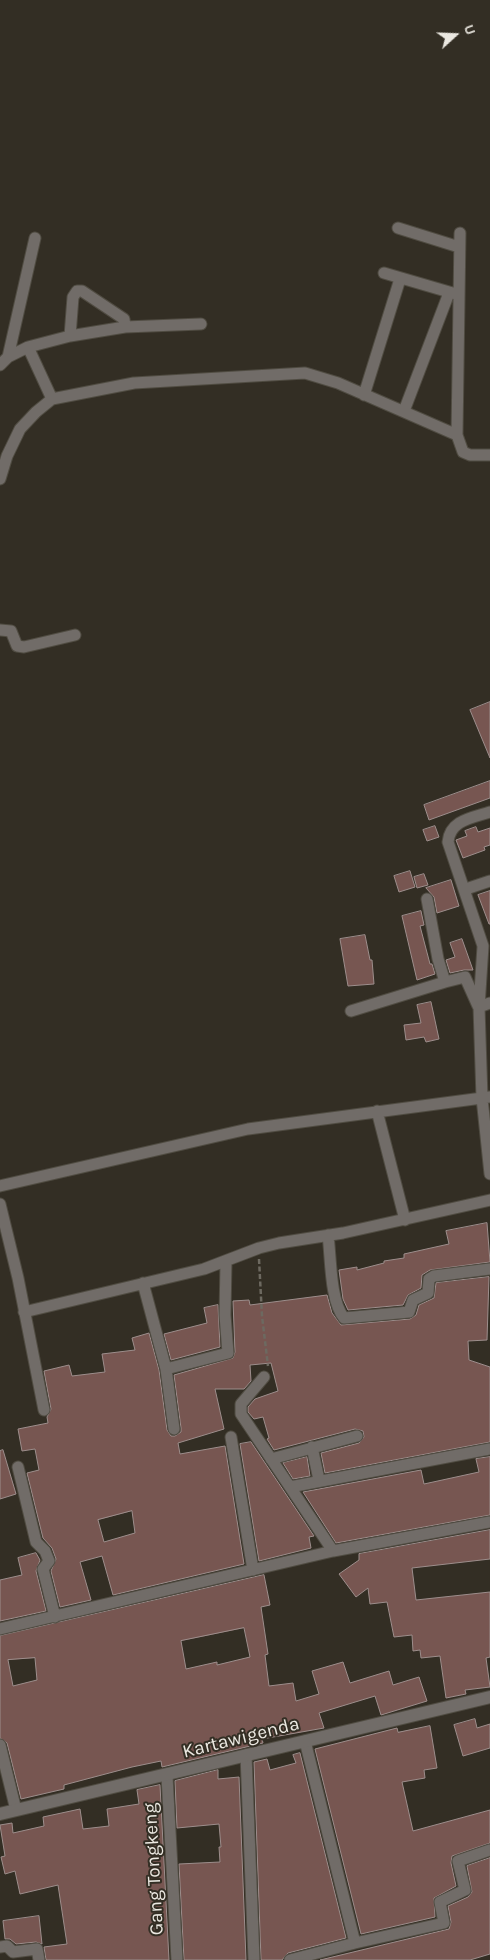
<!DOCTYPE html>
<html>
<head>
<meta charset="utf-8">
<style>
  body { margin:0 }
  #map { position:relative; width:490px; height:1960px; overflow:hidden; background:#332e24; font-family:Karla,sans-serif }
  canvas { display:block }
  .north { position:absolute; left:430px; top:10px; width:50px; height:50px; -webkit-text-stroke:4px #332e24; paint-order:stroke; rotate:70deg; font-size:14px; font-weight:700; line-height:20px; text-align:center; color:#ebe8e1 }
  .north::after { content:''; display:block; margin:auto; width:18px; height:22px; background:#ebe8e1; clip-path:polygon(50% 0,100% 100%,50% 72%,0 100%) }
</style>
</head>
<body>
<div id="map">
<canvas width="490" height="1960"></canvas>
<div class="north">U</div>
</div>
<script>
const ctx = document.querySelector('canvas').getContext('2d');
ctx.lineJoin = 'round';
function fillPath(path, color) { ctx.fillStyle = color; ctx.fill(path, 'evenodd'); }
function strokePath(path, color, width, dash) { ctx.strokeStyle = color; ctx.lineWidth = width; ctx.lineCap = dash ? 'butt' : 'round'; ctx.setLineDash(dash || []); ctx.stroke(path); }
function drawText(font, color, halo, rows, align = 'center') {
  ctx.font = font + ' Karla,sans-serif'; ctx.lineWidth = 4; ctx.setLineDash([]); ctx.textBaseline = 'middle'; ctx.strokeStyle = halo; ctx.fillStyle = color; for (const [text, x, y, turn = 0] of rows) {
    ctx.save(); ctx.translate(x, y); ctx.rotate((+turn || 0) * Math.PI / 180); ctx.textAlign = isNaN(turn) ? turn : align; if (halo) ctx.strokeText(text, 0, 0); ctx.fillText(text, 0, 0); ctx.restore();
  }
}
const building = new Path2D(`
  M 490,702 L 490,758 L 470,710 Z
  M 490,781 L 490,798 L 429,820 L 424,805 Z
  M 435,826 L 439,837 L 427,841 L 423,830 Z
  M 476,827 L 478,832 L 490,828 L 490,845 L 484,847 L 485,850 L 463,858 L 456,840 L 467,836 L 465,831 Z
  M 410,871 L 415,887 L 399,892 L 394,876 Z
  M 424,874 L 428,885 L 417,888 L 414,877 Z
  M 451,880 L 459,906 L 437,913 L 434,897 L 426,888 Z
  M 490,891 L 490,924 L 489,924 L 478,895 Z
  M 421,911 L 424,925 L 420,926 L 430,964 L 432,964 L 435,974 L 417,980 L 402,916 Z
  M 365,935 L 370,960 L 372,960 L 374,984 L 348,986 L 340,939 Z
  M 462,939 L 473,970 L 464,970 L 450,973 L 446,960 L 455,957 L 450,943 Z
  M 431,1002 L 439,1039 L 426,1042 L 424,1037 L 406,1040 L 404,1025 L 421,1023 L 417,1005 Z
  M 487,1223 L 490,1262 L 430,1270 L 422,1275 L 421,1288 L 408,1295 L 403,1305 L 348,1310 L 343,1299 L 339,1270 L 357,1267 L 357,1270 L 384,1263 L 384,1261 L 404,1258 L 404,1254 L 449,1244 L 446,1231 Z
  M 489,1277 L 487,1340 L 468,1341 L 469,1360 L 490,1367 L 490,1442 L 325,1473 L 321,1453 L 359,1443 L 364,1437 L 363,1431 L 355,1429 L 274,1450 L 267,1439 L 269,1438 L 263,1417 L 254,1419 L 248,1412 L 248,1407 L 255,1399 L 278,1391 L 271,1363 L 250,1365 L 251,1381 L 244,1389 L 215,1389 L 224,1429 L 178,1443 L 180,1454 L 225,1446 L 244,1564 L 113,1595 L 102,1556 L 80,1562 L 91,1600 L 60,1607 L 51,1571 L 56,1559 L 52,1548 L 43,1538 L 27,1473 L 39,1470 L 35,1449 L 22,1451 L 18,1429 L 48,1423 L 47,1417 L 51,1409 L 44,1371 L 69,1365 L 72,1376 L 105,1372 L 102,1354 L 135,1350 L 132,1338 L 149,1333 L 159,1370 L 167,1430 L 171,1436 L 175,1436 L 181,1432 L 181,1428 L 174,1375 L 233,1358 L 235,1352 L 233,1301 L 249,1300 L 250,1305 L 327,1295 L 332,1313 L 341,1325 L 410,1319 L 416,1315 L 419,1305 L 434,1298 L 436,1283 ZM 132,1511 L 135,1533 L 104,1542 L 98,1520 Z
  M 218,1305 L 220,1347 L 171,1360 L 164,1334 L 207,1323 L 204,1308 Z
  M 251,1442 L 314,1536 L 309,1537 L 311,1548 L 259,1561 L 240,1444 Z
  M 3,1450 L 16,1494 L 0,1499 L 0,1451 Z
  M 307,1457 L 310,1476 L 293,1479 L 283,1463 Z
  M 490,1457 L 490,1515 L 336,1543 L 303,1492 L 421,1470 L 424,1484 L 479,1472 L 476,1459 Z
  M 490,1530 L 490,1559 L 412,1568 L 416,1600 L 490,1592 L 490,1657 L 486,1658 L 490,1687 L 465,1690 L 466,1694 L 446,1698 L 440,1656 L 421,1658 L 420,1650 L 413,1651 L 412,1635 L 394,1637 L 387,1602 L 370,1604 L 368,1588 L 356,1597 L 339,1574 L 359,1560 L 359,1554 Z
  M 36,1553 L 40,1560 L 36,1571 L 46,1611 L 0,1621 L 0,1580 L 22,1575 L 18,1558 Z
  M 264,1575 L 270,1605 L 261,1607 L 268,1654 L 265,1655 L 269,1686 L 293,1683 L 296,1701 L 319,1694 L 312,1671 L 343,1662 L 350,1683 L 389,1671 L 393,1685 L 419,1677 L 427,1701 L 381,1715 L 375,1696 L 319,1713 L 324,1728 L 262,1739 L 263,1743 L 162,1767 L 161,1761 L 132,1767 L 64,1785 L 64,1789 L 21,1799 L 7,1743 L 0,1738 L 0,1636 ZM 244,1628 L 250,1657 L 217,1665 L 217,1662 L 186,1669 L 181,1641 ZM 35,1658 L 37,1680 L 13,1686 L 8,1660 Z
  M 475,1719 L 477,1728 L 490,1724 L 490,1748 L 463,1756 L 454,1725 Z
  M 430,1726 L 437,1768 L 424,1770 L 425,1778 L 402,1782 L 413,1831 L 490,1810 L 490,1843 L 452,1856 L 451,1863 L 456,1886 L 434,1898 L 435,1917 L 361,1934 L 315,1749 L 397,1728 L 398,1732 Z
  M 300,1753 L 346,1938 L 288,1953 L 282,1960 L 261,1960 L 254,1762 L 267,1759 L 270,1770 L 296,1763 L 293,1755 Z
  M 218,1770 L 218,1779 L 239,1777 L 246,1960 L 184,1960 L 179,1864 L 220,1862 L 219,1847 L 221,1847 L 219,1824 L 177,1828 L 175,1781 Z
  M 160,1785 L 169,1960 L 46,1960 L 44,1947 L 67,1944 L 58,1885 L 20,1894 L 15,1871 L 5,1874 L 1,1857 L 5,1856 L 0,1825 L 12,1823 L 13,1833 L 44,1826 L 43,1817 L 80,1809 L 83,1829 L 109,1826 L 107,1809 L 139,1804 L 137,1790 Z
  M 490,1858 L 490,1954 L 470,1960 L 320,1960 L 449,1929 L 451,1922 L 448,1906 L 468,1897 L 472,1892 L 467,1866 Z
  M 39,1916 L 42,1944 L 36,1942 L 16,1944 L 10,1939 L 5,1939 L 3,1921 Z`);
fillPath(building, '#775651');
strokePath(building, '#9d8e8c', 1);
const minor = new Path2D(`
  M 398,228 L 459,247
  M 460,233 L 457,435 L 463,452 L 470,455 L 490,455
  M 384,273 L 456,294
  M 70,336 L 73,297 L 77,291 L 82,291 L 124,319 L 125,327
  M 28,347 L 70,336 L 125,327 L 201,324
  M 8,357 L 28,347 L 52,399
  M 0,365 L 8,357 L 35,238
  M 364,395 L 400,279
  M 404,411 L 449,293
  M 0,479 L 7,456 L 20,429 L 36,412 L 52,399 L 134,383 L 305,373 L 338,383 L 457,435
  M 0,630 L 11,631 L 17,646 L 24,647 L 75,635
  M 466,889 L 490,881
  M 427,899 L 438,959 L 445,982 L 465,977 L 478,1006
  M 490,1003 L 479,1007 L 482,1098 L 490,1174
  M 479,1007 L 483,946 L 448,842 C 450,820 472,818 490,812
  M 351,1011 L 445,982
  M 377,1111 L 405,1220
  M 0,1186 L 248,1129 L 490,1097
  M 0,1204 L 18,1278 L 44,1410
  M 328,1235 C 331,1258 330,1301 344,1318 L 409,1312 L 413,1300 L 428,1293 L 429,1279 L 434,1276 L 490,1269
  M 143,1283 L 166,1369 L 174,1429
  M 24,1312 L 204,1269 L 259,1248 L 279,1243 L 343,1233 L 490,1200
  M 166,1369 L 228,1353 L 225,1315 L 226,1262
  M 264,1377 L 241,1404 L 241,1414 L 333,1551
  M 231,1437 L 253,1570
  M 312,1447 L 319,1480
  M 271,1459 L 357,1436
  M 18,1467 L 36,1542 L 45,1551 L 49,1561 L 43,1569 L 55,1617
  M 290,1487 L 490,1449
  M 0,1629 L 333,1551 L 490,1522
  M 305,1741 L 355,1943 L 444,1923 L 440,1902 L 465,1890 L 458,1861 L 490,1850
  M 0,1745 L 16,1810
  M 246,1755 L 254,1960
  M 167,1776 L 177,1960
  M 0,1947 L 7,1946 L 13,1952 L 37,1949 L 39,1960
  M 290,1960 L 355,1943`);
const tertiary = new Path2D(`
  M 0,1814 L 490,1697`);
strokePath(minor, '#504c42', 13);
strokePath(tertiary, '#504c42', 14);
strokePath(new Path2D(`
  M 259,1259 L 262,1316 L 268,1366`), '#6d6960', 2.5, [5, 2.5]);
strokePath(minor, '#716c68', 11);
strokePath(tertiary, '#716c68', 12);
drawText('19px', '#ebe8e1', '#332e24', [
  ["Kartawigenda",241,1738,-14],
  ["Gang Tongkeng",154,1869,-93]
]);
</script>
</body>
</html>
